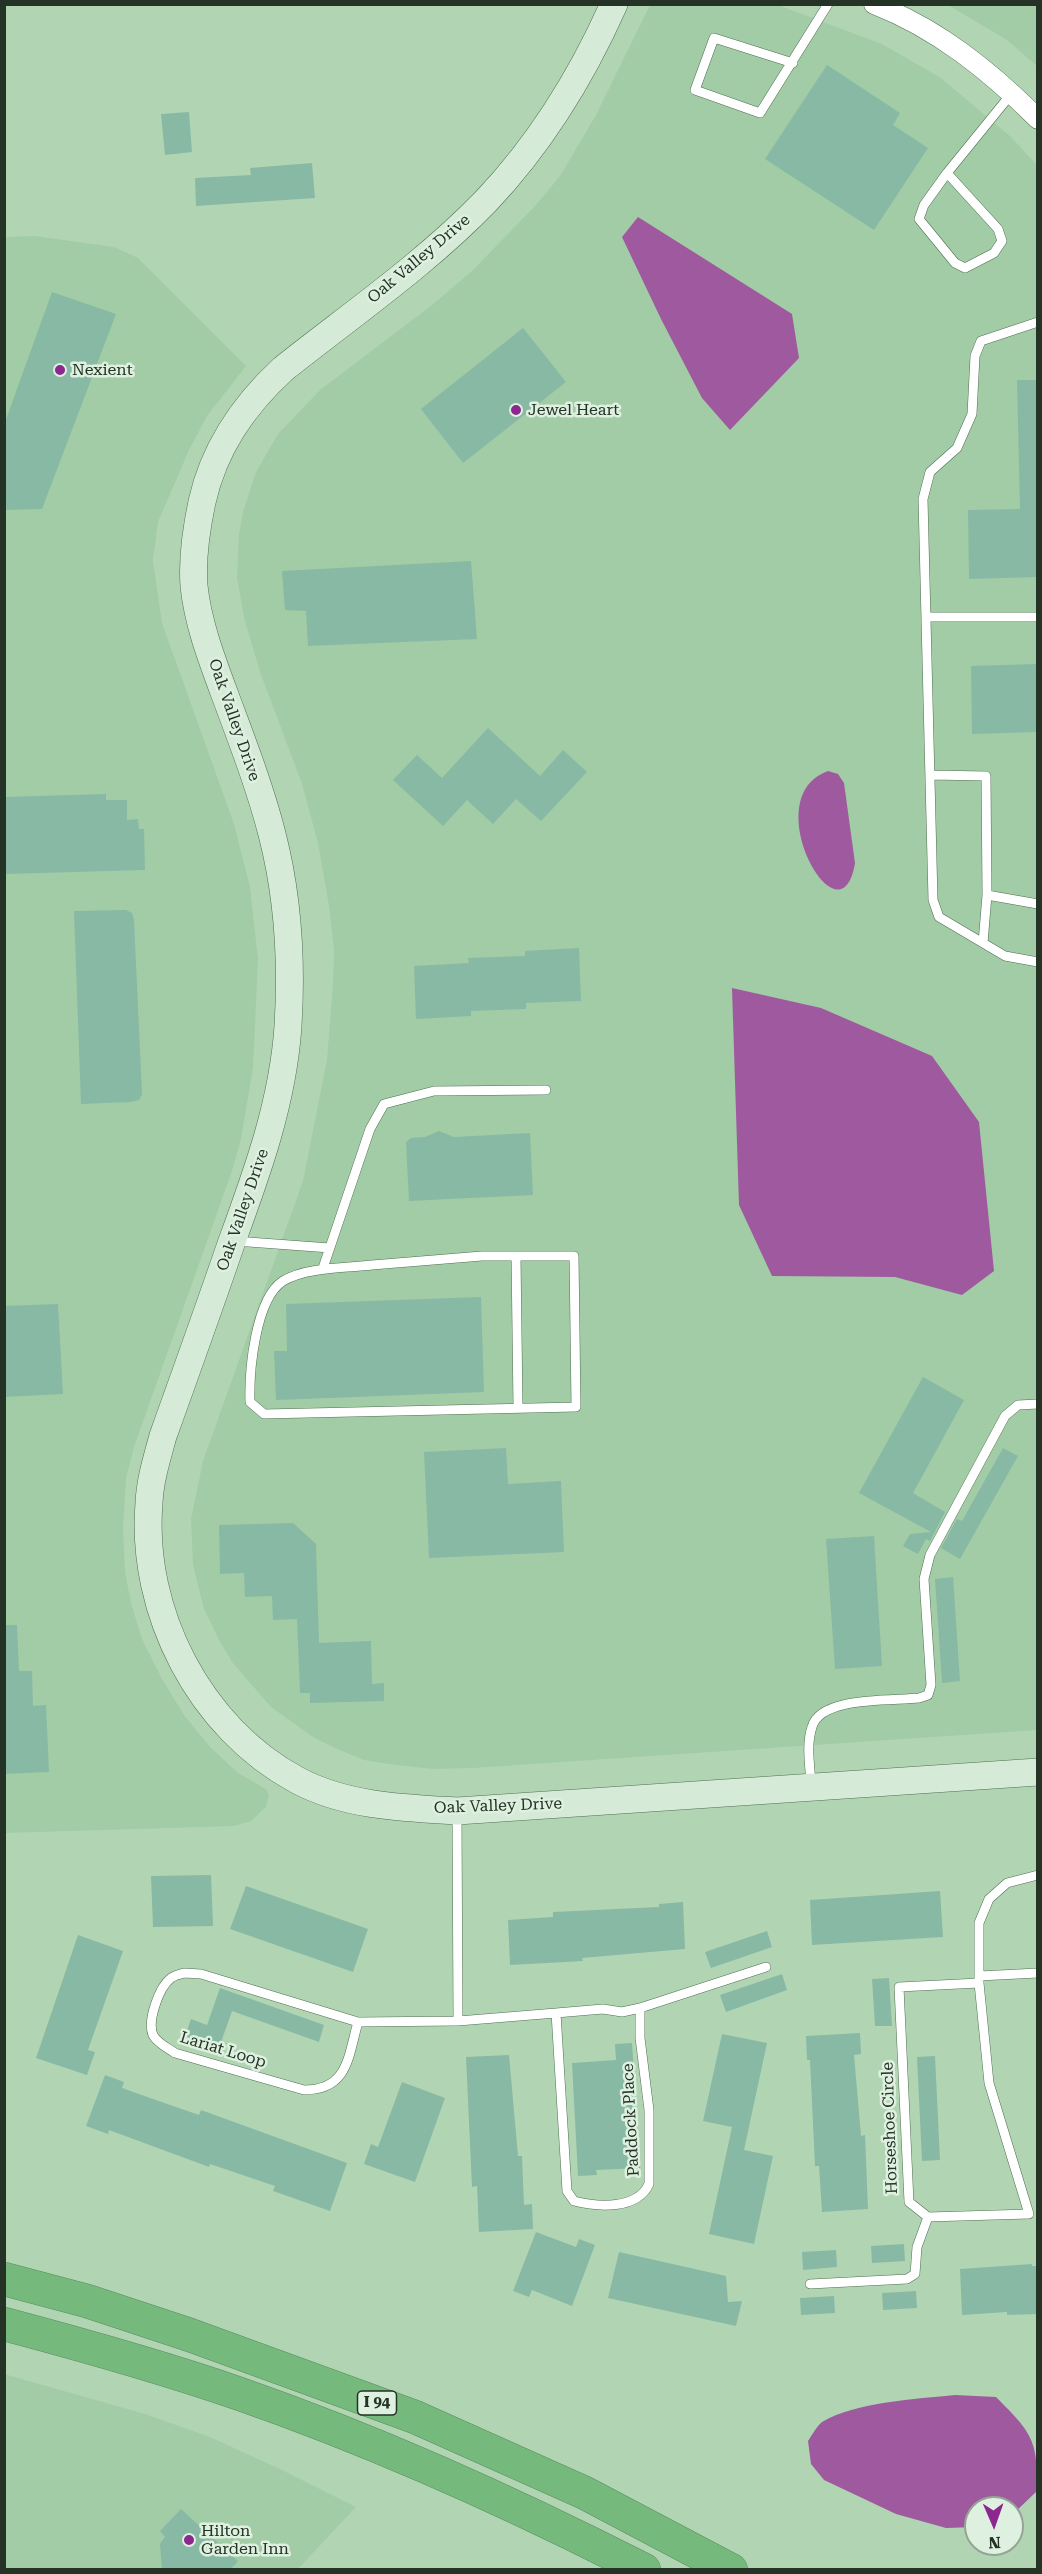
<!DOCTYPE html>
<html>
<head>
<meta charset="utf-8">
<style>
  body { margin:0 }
  #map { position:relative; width:1042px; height:2574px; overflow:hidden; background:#b1d5b3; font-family:"Roboto Serif",serif }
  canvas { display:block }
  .frame { position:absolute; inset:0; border:6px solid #243325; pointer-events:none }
  .north { position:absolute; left:964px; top:2496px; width:60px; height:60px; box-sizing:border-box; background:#def0df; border:2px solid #94a495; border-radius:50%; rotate:178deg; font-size:16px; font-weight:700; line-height:24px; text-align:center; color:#243325 }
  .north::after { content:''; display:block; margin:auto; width:21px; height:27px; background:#8b278f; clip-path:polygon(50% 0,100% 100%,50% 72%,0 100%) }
</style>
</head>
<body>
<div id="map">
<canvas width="1042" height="2574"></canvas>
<div class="frame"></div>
<div class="north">N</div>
</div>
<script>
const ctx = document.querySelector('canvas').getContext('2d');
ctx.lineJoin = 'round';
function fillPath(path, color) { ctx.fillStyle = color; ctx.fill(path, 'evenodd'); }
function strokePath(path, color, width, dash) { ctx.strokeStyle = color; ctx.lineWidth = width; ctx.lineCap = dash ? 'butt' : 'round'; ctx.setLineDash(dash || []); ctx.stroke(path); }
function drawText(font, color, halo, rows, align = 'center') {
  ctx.font = font + ' "Roboto Serif",serif'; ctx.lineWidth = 5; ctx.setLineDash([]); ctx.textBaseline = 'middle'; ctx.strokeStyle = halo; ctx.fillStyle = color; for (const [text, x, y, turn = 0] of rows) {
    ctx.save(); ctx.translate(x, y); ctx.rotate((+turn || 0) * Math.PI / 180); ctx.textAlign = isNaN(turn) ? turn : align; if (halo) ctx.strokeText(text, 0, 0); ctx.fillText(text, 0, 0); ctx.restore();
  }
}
fillPath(new Path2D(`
  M 650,5 L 778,5 L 882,44 L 941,78 L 1011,137 L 1037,165 L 1037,1730 L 473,1768 L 433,1769 L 396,1765 L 364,1760 L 337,1749 L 313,1737 L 271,1707 L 232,1662 L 218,1638 L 204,1609 L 193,1565 L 191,1519 L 203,1461 L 303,1181 L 327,1060 L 333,984 L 334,951 L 329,906 L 318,843 L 302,784 L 260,672 L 244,618 L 237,577 L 239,534 L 243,512 L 256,472 L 278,434 L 320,390 L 432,305 L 472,271 L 536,205 L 560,176 L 596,115 Z
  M 948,5 L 1037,5 L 1037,66 L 1007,40 Z
  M 35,236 L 114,247 L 138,258 L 246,366 L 207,416 L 189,450 L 158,522 L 153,560 L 162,623 L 234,824 L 250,887 L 258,959 L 253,1068 L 241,1139 L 232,1171 L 134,1447 L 126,1478 L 123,1528 L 125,1572 L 131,1603 L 142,1639 L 162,1679 L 184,1715 L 211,1748 L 238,1773 L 266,1789 L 269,1795 L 266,1807 L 251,1821 L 234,1826 L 5,1833 L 4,237 Z
  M 4,2374 L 145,2414 L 210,2437 L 280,2469 L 356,2507 L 298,2569 L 5,2569 Z`), '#a2cca5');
fillPath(new Path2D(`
  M 638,217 L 792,314 L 799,358 L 730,430 L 702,398 L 661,319 L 622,237 Z
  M 828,771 L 838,774 L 844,783 L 855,863 C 841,950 754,797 828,771 Z
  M 732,988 L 821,1008 L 932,1056 L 979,1122 L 994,1271 L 962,1295 L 895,1277 L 772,1276 L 739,1205 Z
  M 955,2395 L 996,2397 C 1032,2433 1038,2440 1037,2491 L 1012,2515 L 1012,2508 L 976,2508 L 976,2527 L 946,2528 L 896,2514 L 824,2480 L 811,2464 L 808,2441 C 812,2435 817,2426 822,2422 C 855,2402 917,2399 955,2395 Z`), '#9e599f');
fillPath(new Path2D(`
  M 827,65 L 900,113 L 893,125 L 928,148 L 874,230 L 765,159 Z
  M 189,112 L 192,152 L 165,155 L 161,114 Z
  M 312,163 L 315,198 L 196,206 L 195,178 L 251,175 L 250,168 Z
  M 52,292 L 116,314 L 42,509 L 4,510 L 4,425 Z
  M 523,328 L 566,382 L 463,463 L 421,409 Z
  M 1017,380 L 1038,380 L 1038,577 L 969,579 L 968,510 L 1020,509 Z
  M 471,561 L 477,639 L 308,646 L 306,611 L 285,610 L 282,571 Z
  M 1038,664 L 1038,732 L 972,734 L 971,666 Z
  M 488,728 L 540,776 L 563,750 L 587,772 L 541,821 L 516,799 L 493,824 L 467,800 L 443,826 L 393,780 L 417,755 L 442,778 Z
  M 106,794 L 106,800 L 127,800 L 127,820 L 138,819 L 139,829 L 144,829 L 145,870 L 5,874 L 4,797 Z
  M 126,910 L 132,913 L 134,920 L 142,1094 L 139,1100 L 131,1102 L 81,1104 L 74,911 Z
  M 579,948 L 581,1001 L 526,1003 L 526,1009 L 471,1011 L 471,1016 L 416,1019 L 414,966 L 469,963 L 468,958 L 525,956 L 525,951 Z
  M 439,1131 L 454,1137 L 530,1133 L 533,1195 L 409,1201 L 406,1142 L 411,1138 L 425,1137 Z
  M 481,1297 L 484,1392 L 276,1400 L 274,1351 L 287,1351 L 286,1304 Z
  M 58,1304 L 63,1394 L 4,1397 L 4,1306 Z
  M 923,1377 L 964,1400 L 913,1493 L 945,1512 L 930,1541 L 926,1539 L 918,1554 L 903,1546 L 910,1534 L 931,1532 L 859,1493 Z
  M 506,1448 L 508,1484 L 561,1481 L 564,1552 L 429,1558 L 424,1452 Z
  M 1003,1448 L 1018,1456 L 960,1559 L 941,1548 L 957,1519 L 962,1521 Z
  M 293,1523 L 316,1544 L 319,1643 L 371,1641 L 372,1684 L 384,1683 L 384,1701 L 310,1703 L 310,1693 L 300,1693 L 297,1619 L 273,1620 L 272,1596 L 245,1597 L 244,1573 L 220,1574 L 219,1525 Z
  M 874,1536 L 882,1666 L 835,1669 L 826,1539 Z
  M 953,1577 L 960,1681 L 942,1683 L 935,1579 Z
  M 4,1625 L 17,1625 L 19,1671 L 32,1671 L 33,1706 L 46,1705 L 49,1772 L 4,1774 Z
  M 211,1875 L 213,1926 L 153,1927 L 151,1876 Z
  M 246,1886 L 368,1929 L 353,1972 L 230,1929 Z
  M 940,1891 L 943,1937 L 812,1945 L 810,1900 Z
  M 683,1902 L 685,1949 L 582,1958 L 583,1961 L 510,1965 L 508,1920 L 553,1917 L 553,1912 L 659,1907 L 659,1904 Z
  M 767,1931 L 772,1947 L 711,1968 L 705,1952 Z
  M 78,1935 L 123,1951 L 88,2050 L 95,2052 L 87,2075 L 36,2058 Z
  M 782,1974 L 787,1990 L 726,2012 L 720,1995 Z
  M 889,1978 L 892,2026 L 875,2026 L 872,1979 Z
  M 220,1988 L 324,2025 L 319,2042 L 232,2011 L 219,2048 L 185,2036 L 191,2019 L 207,2025 Z
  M 860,2033 L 861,2054 L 854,2055 L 861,2136 L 865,2135 L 868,2209 L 822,2212 L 819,2166 L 815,2166 L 810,2060 L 807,2060 L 806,2036 Z
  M 722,2034 L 767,2043 L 744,2150 L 773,2156 L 754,2244 L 709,2234 L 732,2127 L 703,2121 Z
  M 632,2043 L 640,2168 L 596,2170 L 597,2175 L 578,2176 L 572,2063 L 616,2060 L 615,2044 Z
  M 509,2055 L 518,2156 L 522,2156 L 524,2205 L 532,2204 L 533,2229 L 479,2232 L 477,2186 L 472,2187 L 466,2057 Z
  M 935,2056 L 940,2160 L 922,2161 L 917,2057 Z
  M 105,2075 L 124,2082 L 122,2088 L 153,2099 L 199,2115 L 201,2110 L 347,2163 L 330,2211 L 273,2191 L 275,2186 L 210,2164 L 209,2167 L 109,2130 L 108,2134 L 86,2126 Z
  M 402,2082 L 445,2098 L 415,2182 L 364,2164 L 371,2144 L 378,2147 Z
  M 536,2232 L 576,2247 L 579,2239 L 595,2245 L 572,2306 L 532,2290 L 529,2297 L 513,2291 Z
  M 904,2244 L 905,2261 L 872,2263 L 871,2246 Z
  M 836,2250 L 837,2267 L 803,2270 L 802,2252 Z
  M 619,2252 L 726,2276 L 728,2302 L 742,2301 L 736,2326 L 608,2298 Z
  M 1032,2264 L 1032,2266 L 1038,2266 L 1038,2314 L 1007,2315 L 1007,2312 L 962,2315 L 960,2269 Z
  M 916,2291 L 917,2308 L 883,2310 L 882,2293 Z
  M 834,2296 L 835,2313 L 801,2315 L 800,2298 Z
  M 181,2509 L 238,2561 L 230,2570 L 162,2570 L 160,2544 L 165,2537 L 160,2531 Z`), '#88b9a4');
const lane = new Path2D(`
  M 793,63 L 714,38 L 695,90 L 760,113 L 828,4
  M 947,173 L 924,205 L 919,219 L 955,263 L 965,268 L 994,253 L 1002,241 L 998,229 L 947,173 L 1012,93
  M 1038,322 L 981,341 L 975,356 L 972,414 L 957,448 L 930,472 L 923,499 L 933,900 L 939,917 L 1005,956 L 1038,962
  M 926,617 L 1038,617
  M 931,775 L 986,776 L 987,895
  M 983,943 L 987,895 L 1038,904
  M 235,1241 L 330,1248
  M 482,1256 L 574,1256 L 576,1407 L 264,1414 L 250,1402 C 249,1372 255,1299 283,1281 C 306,1267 346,1268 372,1265 C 409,1262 445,1259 482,1256 Z
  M 516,1256 L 518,1407
  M 323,1268 L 370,1129 L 384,1104 L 434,1091 L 546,1090
  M 811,1784 C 810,1765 806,1745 812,1727 C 820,1696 892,1701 919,1698 L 928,1695 L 931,1685 L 924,1579 L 930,1555 L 1005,1416 L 1018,1405 L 1038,1404
  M 457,1814 L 458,2021
  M 184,1973 L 201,1974 L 358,2022 C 348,2057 348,2090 304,2090 L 175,2053 C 168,2048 157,2043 153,2035 C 147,2021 159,1987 171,1978 C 175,1975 180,1974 184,1973 Z
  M 979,1976 L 1038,1973
  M 979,1983 L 899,1987 L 909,2202 L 928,2217 L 1029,2214 L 989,2083 L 979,1983 L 979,1923 L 989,1899 L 1007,1883 L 1038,1875
  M 640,2008 L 640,2038 L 649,2110 L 649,2184 C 637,2210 598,2207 574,2201 L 567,2191 L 556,2013 L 603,2009 L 622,2012 Z
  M 640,2008 L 766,1967
  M 358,2022 L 458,2021 L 556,2013
  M 810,2284 L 907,2279 L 915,2274 L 917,2247 L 928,2217`);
const street = new Path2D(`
  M 874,4 C 938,29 990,71 1038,119`);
const secondary = new Path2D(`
  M 614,4 C 582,76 540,144 486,201 C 425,264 351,315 283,369 C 243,406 214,448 202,502 C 196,530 192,558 194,586 C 198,624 212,660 225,695 C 242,741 260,787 272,834 C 288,896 292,962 288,1026 C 283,1102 257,1173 231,1244 C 209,1308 186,1372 163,1436 C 157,1458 150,1480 149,1503 C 140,1612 200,1728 297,1780 C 345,1806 403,1808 457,1811 L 1038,1772`);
const highway = new Path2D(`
  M 4,2279 L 87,2301 L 190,2335 L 415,2417 L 585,2493 L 731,2570
  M 4,2324 C 83,2345 162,2367 240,2394 C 378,2442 513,2503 644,2570`);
strokePath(lane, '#4f6f51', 10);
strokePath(street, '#4f6f51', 21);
strokePath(secondary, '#4f6f51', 28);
strokePath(highway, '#598b5e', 34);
strokePath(lane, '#fff', 9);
strokePath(street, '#fff', 20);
strokePath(secondary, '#d6ead8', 27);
strokePath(highway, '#75ba7c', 33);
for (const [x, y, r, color] of [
  [60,370,6,"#8b278f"],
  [516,410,6,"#8b278f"],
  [189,2540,6,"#8b278f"]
]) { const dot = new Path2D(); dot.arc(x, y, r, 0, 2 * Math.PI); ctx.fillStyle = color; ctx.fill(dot); strokePath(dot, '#def0df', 2); }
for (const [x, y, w] of [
  [377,2403,39]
]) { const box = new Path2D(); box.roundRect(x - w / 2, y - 12, w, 24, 4.5); ctx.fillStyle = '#def0df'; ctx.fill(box); strokePath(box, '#243325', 1.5); }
drawText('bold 15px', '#243325', null, [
  ["I 94",377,2403]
]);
drawText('16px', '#243325', '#def0df', [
  ["Oak Valley Drive",419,259,-40],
  ["Oak Valley Drive",234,720,71],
  ["Oak Valley Drive",243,1210,-71],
  ["Oak Valley Drive",498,1806,-2],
  ["Lariat Loop",223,2050,17],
  ["Paddock Place",631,2120,-93],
  ["Horseshoe Circle",890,2128,-92]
]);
drawText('16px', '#243325', '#def0df', [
  ["Nexient",72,370],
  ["Jewel Heart",528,410],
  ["Hilton",201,2531],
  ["Garden Inn",201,2549]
], 'left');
</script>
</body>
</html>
